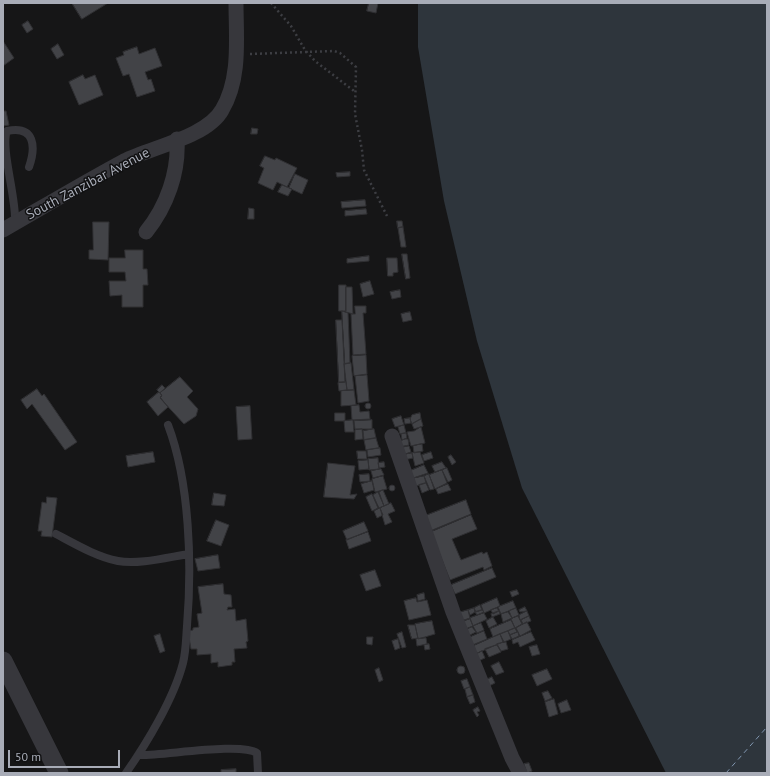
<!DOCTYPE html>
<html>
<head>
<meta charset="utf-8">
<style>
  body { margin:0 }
  #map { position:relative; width:770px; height:776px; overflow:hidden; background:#161617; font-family:"PT Sans",sans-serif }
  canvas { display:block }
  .frame { position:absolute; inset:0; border:4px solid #a8acb7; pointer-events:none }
  .scale { position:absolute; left:8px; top:750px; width:112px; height:18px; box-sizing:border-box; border:2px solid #a8acb7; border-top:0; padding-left:5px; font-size:12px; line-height:14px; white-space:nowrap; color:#a8acb7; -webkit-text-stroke:3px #111112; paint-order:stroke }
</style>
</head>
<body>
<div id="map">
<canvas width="770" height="776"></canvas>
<div class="frame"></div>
<div class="scale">50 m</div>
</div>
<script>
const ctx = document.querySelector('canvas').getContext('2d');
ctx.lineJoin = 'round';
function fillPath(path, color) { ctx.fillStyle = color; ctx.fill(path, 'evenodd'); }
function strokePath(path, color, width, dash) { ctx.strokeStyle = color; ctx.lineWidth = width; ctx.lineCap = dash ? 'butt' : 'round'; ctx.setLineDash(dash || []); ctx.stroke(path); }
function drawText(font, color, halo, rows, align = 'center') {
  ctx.font = font + ' "PT Sans",sans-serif'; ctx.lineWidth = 3; ctx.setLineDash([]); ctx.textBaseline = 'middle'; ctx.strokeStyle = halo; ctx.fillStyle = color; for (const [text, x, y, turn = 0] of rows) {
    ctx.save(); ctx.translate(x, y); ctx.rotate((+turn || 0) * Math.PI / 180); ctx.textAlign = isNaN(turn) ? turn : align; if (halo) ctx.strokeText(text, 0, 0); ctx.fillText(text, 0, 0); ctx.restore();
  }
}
fillPath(new Path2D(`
  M 418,3 L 767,3 L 767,773 L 666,773 L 522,488 L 477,341 L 444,201 L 418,47 Z`), '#2e353c');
strokePath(new Path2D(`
  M 726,773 L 767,727`), '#8196b0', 1, [5, 4]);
const building = new Path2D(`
  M 72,3 L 108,3 L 82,19 Z
  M 369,3 L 378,3 L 376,13 L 367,11 Z
  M 28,21 L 33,29 L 27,33 L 22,25 Z
  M 3,41 L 14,58 L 3,66 Z
  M 58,44 L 64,55 L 57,59 L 51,49 Z
  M 137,47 L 139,54 L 155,48 L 162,66 L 145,72 L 148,80 L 151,79 L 155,91 L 137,97 L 129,74 L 123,76 L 116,58 L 124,55 L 123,52 Z
  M 83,75 L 85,79 L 95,75 L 103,95 L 79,105 L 69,82 Z
  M 3,111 L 6,111 L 9,125 L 3,126 Z
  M 252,128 L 258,129 L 257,134 L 251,134 Z
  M 265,156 L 275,160 L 276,158 L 297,168 L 287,187 L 277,182 L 273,190 L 258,183 L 264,168 L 260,166 Z
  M 350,172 L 350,176 L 337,177 L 336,173 Z
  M 295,174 L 308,180 L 302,194 L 289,188 Z
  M 282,185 L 292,189 L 288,196 L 278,192 Z
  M 365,200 L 366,206 L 342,208 L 341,202 Z
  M 249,208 L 254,209 L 254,219 L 248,219 Z
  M 366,209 L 367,214 L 345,216 L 345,211 Z
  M 397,221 L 402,221 L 403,227 L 398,228 Z
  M 93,222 L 109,222 L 108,260 L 89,259 L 89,250 L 93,250 Z
  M 403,227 L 406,247 L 401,247 L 398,228 Z
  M 125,250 L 143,250 L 143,269 L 147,269 L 148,285 L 143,285 L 143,307 L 122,307 L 122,295 L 110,296 L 109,281 L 126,281 L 125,272 L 109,272 L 109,258 L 125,258 Z
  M 402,254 L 407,254 L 410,278 L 406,279 Z
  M 369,256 L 369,261 L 347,263 L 347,259 Z
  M 387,258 L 397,258 L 398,272 L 393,273 L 393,276 L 388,276 Z
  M 370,281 L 374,294 L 363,297 L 360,284 Z
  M 339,285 L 346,285 L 346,311 L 339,311 Z
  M 346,287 L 352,287 L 353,314 L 346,312 Z
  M 400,290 L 401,297 L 392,299 L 390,292 Z
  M 355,306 L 366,306 L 366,313 L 363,313 L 366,354 L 353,355 L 351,314 L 355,314 Z
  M 342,311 L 348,313 L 350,363 L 345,364 Z
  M 410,312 L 412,320 L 403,322 L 401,314 Z
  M 336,320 L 342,320 L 345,382 L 339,382 Z
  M 366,355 L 367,374 L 354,376 L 352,356 Z
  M 351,363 L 354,390 L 347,390 L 344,364 Z
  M 367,375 L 369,401 L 358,403 L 355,376 Z
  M 180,377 L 193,391 L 187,397 L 198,409 L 196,416 L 184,424 L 160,398 L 162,396 L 160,393 Z
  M 346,382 L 347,390 L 339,391 L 338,383 Z
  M 162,385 L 165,388 L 160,393 L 157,390 Z
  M 37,389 L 42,396 L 44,394 L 77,442 L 65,450 L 32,404 L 27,409 L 21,400 Z
  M 354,390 L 356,405 L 341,406 L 341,391 Z
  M 159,392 L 162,395 L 160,397 L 168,407 L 158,416 L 147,402 Z
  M365 406a3 3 0 1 1 6 0a3 3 0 1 1-6 0Z
  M 359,405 L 360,412 L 369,411 L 370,419 L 352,420 L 351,406 Z
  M 250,406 L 252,439 L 238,440 L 236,407 Z
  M 335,413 L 345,413 L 345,421 L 335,421 Z
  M 420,413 L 421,419 L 412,424 L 410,419 L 412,415 Z
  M 401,416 L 404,425 L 395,427 L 392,419 Z
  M 410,418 L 411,423 L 405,424 L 404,419 Z
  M 421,419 L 423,426 L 414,429 L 412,424 Z
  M 353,420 L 354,432 L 345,432 L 344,421 Z
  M 372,420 L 372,429 L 355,429 L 354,421 Z
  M 404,425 L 406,433 L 400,434 L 398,427 Z
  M 421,427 L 425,443 L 411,446 L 407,432 L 414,431 Z
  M 362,429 L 363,439 L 355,440 L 355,430 Z
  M 374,429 L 376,438 L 364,440 L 363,431 Z
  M 406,433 L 407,438 L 402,440 L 401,434 Z
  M 376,438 L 379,448 L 366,450 L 364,440 Z
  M 405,439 L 408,439 L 409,445 L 399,447 L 398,442 Z
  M 422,444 L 423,451 L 414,453 L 413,446 Z
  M 409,446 L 411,452 L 405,454 L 400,448 Z
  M 380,448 L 381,455 L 368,457 L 367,450 Z
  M 357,451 L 366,451 L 367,459 L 358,459 Z
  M 153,452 L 155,462 L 128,467 L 126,456 Z
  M 420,452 L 424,463 L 415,466 L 412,453 Z
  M 431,452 L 433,458 L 424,461 L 422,455 Z
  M 412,453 L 413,458 L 404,460 L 403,455 Z
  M 451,455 L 456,462 L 452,465 L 448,457 Z
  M 378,458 L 379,469 L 369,470 L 368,459 Z
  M 368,460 L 369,469 L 359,470 L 358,461 Z
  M 384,462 L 385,467 L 379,468 L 378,463 Z
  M 442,462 L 446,468 L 435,472 L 432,466 Z
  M 328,463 L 355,466 L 350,495 L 357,494 L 354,499 L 324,497 Z
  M 424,465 L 428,473 L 413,478 L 410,471 Z
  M 447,468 L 452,480 L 448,482 L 442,470 Z
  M 381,469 L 384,475 L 373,478 L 371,471 Z
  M 442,470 L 447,483 L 435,489 L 429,475 Z
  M 369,474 L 370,481 L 360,482 L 359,475 Z
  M 429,474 L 434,489 L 430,490 L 424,476 Z
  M 383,476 L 387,489 L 375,492 L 372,479 Z
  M 424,476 L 426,483 L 413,487 L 411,479 Z
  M 372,481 L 374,490 L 364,493 L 361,484 Z
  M 426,483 L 429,490 L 422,493 L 419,485 Z
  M 448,484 L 451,490 L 438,494 L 436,489 Z
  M389 488a3 3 0 1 1 6 0a3 3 0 1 1-6 0Z
  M 383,490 L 389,504 L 384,506 L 379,492 Z
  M 378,492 L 384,506 L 379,508 L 373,495 Z
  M 214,493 L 226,495 L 224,506 L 212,505 Z
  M 372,494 L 378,508 L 372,511 L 366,497 Z
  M 47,497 L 57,498 L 52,537 L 41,536 L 42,531 L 38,531 L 42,502 L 46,503 Z
  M 466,500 L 471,514 L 430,531 L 425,516 Z
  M 391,503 L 395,511 L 388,514 L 392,522 L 385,525 L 380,508 Z
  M 380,508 L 383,515 L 377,518 L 374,511 Z
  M 471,515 L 477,529 L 452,539 L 461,560 L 482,552 L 483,554 L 487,552 L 492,566 L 484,570 L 483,567 L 450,580 L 431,532 Z
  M 216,520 L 229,525 L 221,546 L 207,541 Z
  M 364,522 L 368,531 L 347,540 L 343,531 Z
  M 368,532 L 371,541 L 349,549 L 346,540 Z
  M 218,555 L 220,568 L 198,571 L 195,559 Z
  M 492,568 L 496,577 L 455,594 L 451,585 Z
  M 375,570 L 381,586 L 366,591 L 360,575 Z
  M 223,584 L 224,594 L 231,595 L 232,607 L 228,607 L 227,610 L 235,609 L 236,621 L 246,619 L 248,641 L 246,642 L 247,648 L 234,649 L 235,662 L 232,662 L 232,665 L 218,667 L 218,662 L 211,663 L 211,654 L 197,655 L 197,649 L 191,649 L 188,631 L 193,630 L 193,628 L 199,627 L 197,614 L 202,613 L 198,587 Z
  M 517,590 L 519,594 L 512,597 L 510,592 Z
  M 424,593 L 425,599 L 418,601 L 417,595 Z
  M 416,598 L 417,602 L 427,600 L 431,615 L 409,620 L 404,601 Z
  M 497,598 L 500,606 L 484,613 L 481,605 Z
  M 513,601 L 516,608 L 501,614 L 498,607 Z
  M 480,605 L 482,610 L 476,612 L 474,608 Z
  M 525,607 L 527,611 L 520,612 L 519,610 Z
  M 474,608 L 475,612 L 470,615 L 468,610 Z
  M 497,608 L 499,611 L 493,614 L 491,610 Z
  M 516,608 L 519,615 L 512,618 L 509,611 Z
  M 468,610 L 470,618 L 461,621 L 458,613 Z
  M 482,610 L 484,612 L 477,615 L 475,612 Z
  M 499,611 L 500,614 L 492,617 L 491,614 Z
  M 527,611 L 529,616 L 520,620 L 519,615 Z
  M 508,612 L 512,618 L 503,622 L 501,614 Z
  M 484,613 L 487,619 L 473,626 L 470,618 Z
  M 518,616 L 522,624 L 515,628 L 511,619 Z
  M 529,616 L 531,621 L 523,624 L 521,620 Z
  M 493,617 L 497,624 L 489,628 L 486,621 Z
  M 470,619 L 473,626 L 465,629 L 461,622 Z
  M 511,620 L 515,628 L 493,637 L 490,629 Z
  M 432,621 L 435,634 L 418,639 L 415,624 Z
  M 527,622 L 531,630 L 520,636 L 516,628 Z
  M 481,623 L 484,630 L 477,633 L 473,626 Z
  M 408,625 L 415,625 L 418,638 L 412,639 Z
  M 472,627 L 476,632 L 468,636 L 465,630 Z
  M 515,628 L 517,632 L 510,635 L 508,631 Z
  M 484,631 L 487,639 L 470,646 L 468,638 Z
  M 508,631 L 511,639 L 504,642 L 500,634 Z
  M 402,632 L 406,647 L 402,648 L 397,634 Z
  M 518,632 L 519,636 L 512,639 L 510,635 Z
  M 531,632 L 535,640 L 520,647 L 518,642 L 513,644 L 512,640 Z
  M 160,634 L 165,651 L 160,653 L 154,636 Z
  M 500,634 L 503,642 L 475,654 L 471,647 Z
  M 367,637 L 373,637 L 372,645 L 367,644 Z
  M 426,638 L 427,644 L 417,646 L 416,639 Z
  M 398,639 L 400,648 L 395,650 L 392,641 Z
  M 506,642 L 508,649 L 501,651 L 497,644 Z
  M 429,644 L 430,649 L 425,650 L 424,645 Z
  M 497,645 L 501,652 L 489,657 L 485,649 Z
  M 537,645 L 540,654 L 532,656 L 529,647 Z
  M 482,651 L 485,658 L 478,661 L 475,655 Z
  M 499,662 L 504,672 L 496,675 L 491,666 Z
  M457 670a4 4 0 1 1 8 0a4 4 0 1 1-8 0Z
  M 379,668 L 383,680 L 379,682 L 375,670 Z
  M 547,669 L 552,679 L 537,686 L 532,675 Z
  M 492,677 L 495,683 L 489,686 L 486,680 Z
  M 467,679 L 470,687 L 464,689 L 461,681 Z
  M 470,687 L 473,695 L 467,697 L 465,689 Z
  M 548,691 L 552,698 L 545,701 L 542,693 Z
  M 473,695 L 475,702 L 470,704 L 467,697 Z
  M 554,699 L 558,714 L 549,717 L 545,702 Z
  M 567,700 L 571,710 L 561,713 L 558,704 Z
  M 478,707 L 480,711 L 477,712 L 479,715 L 477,717 L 473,710 Z
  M 529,763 L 532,771 L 527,773 L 524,764 Z
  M 236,769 L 236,773 L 221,773 L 221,770 Z`);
fillPath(building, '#424347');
strokePath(building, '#303033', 1);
strokePath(new Path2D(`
  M 271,3 L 291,26 L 305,50 L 315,61 L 354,91
  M 250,54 L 334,51 L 340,53 L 356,67 L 355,114 L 362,150 L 364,170 L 387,216`), '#3d3e43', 2.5, [2, 3]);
strokePath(new Path2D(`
  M 15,223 C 17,200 0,147 7,131 C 35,125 36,147 29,167
  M 56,534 C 75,544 97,557 118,561 C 138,565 169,557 189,554
  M 139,755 C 162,756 241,742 257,753 L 258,773
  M 126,773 C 147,743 174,698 183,663 C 186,651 186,638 187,626 C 192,565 190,483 168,425`), '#37373c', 8);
strokePath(new Path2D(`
  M 3,230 C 43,207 83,183 124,161 C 152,147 207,137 222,110 C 241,78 236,38 236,3
  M 146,232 C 167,206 179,172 177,139
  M 392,436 L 453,612 L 512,758 L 520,773`), '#37373c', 15);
strokePath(new Path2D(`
  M 3,661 L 59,773`), '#37373c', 19);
drawText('14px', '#a8acb7', '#111112', [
  ["South Zanzibar Avenue",88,184,-28]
]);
</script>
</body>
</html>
